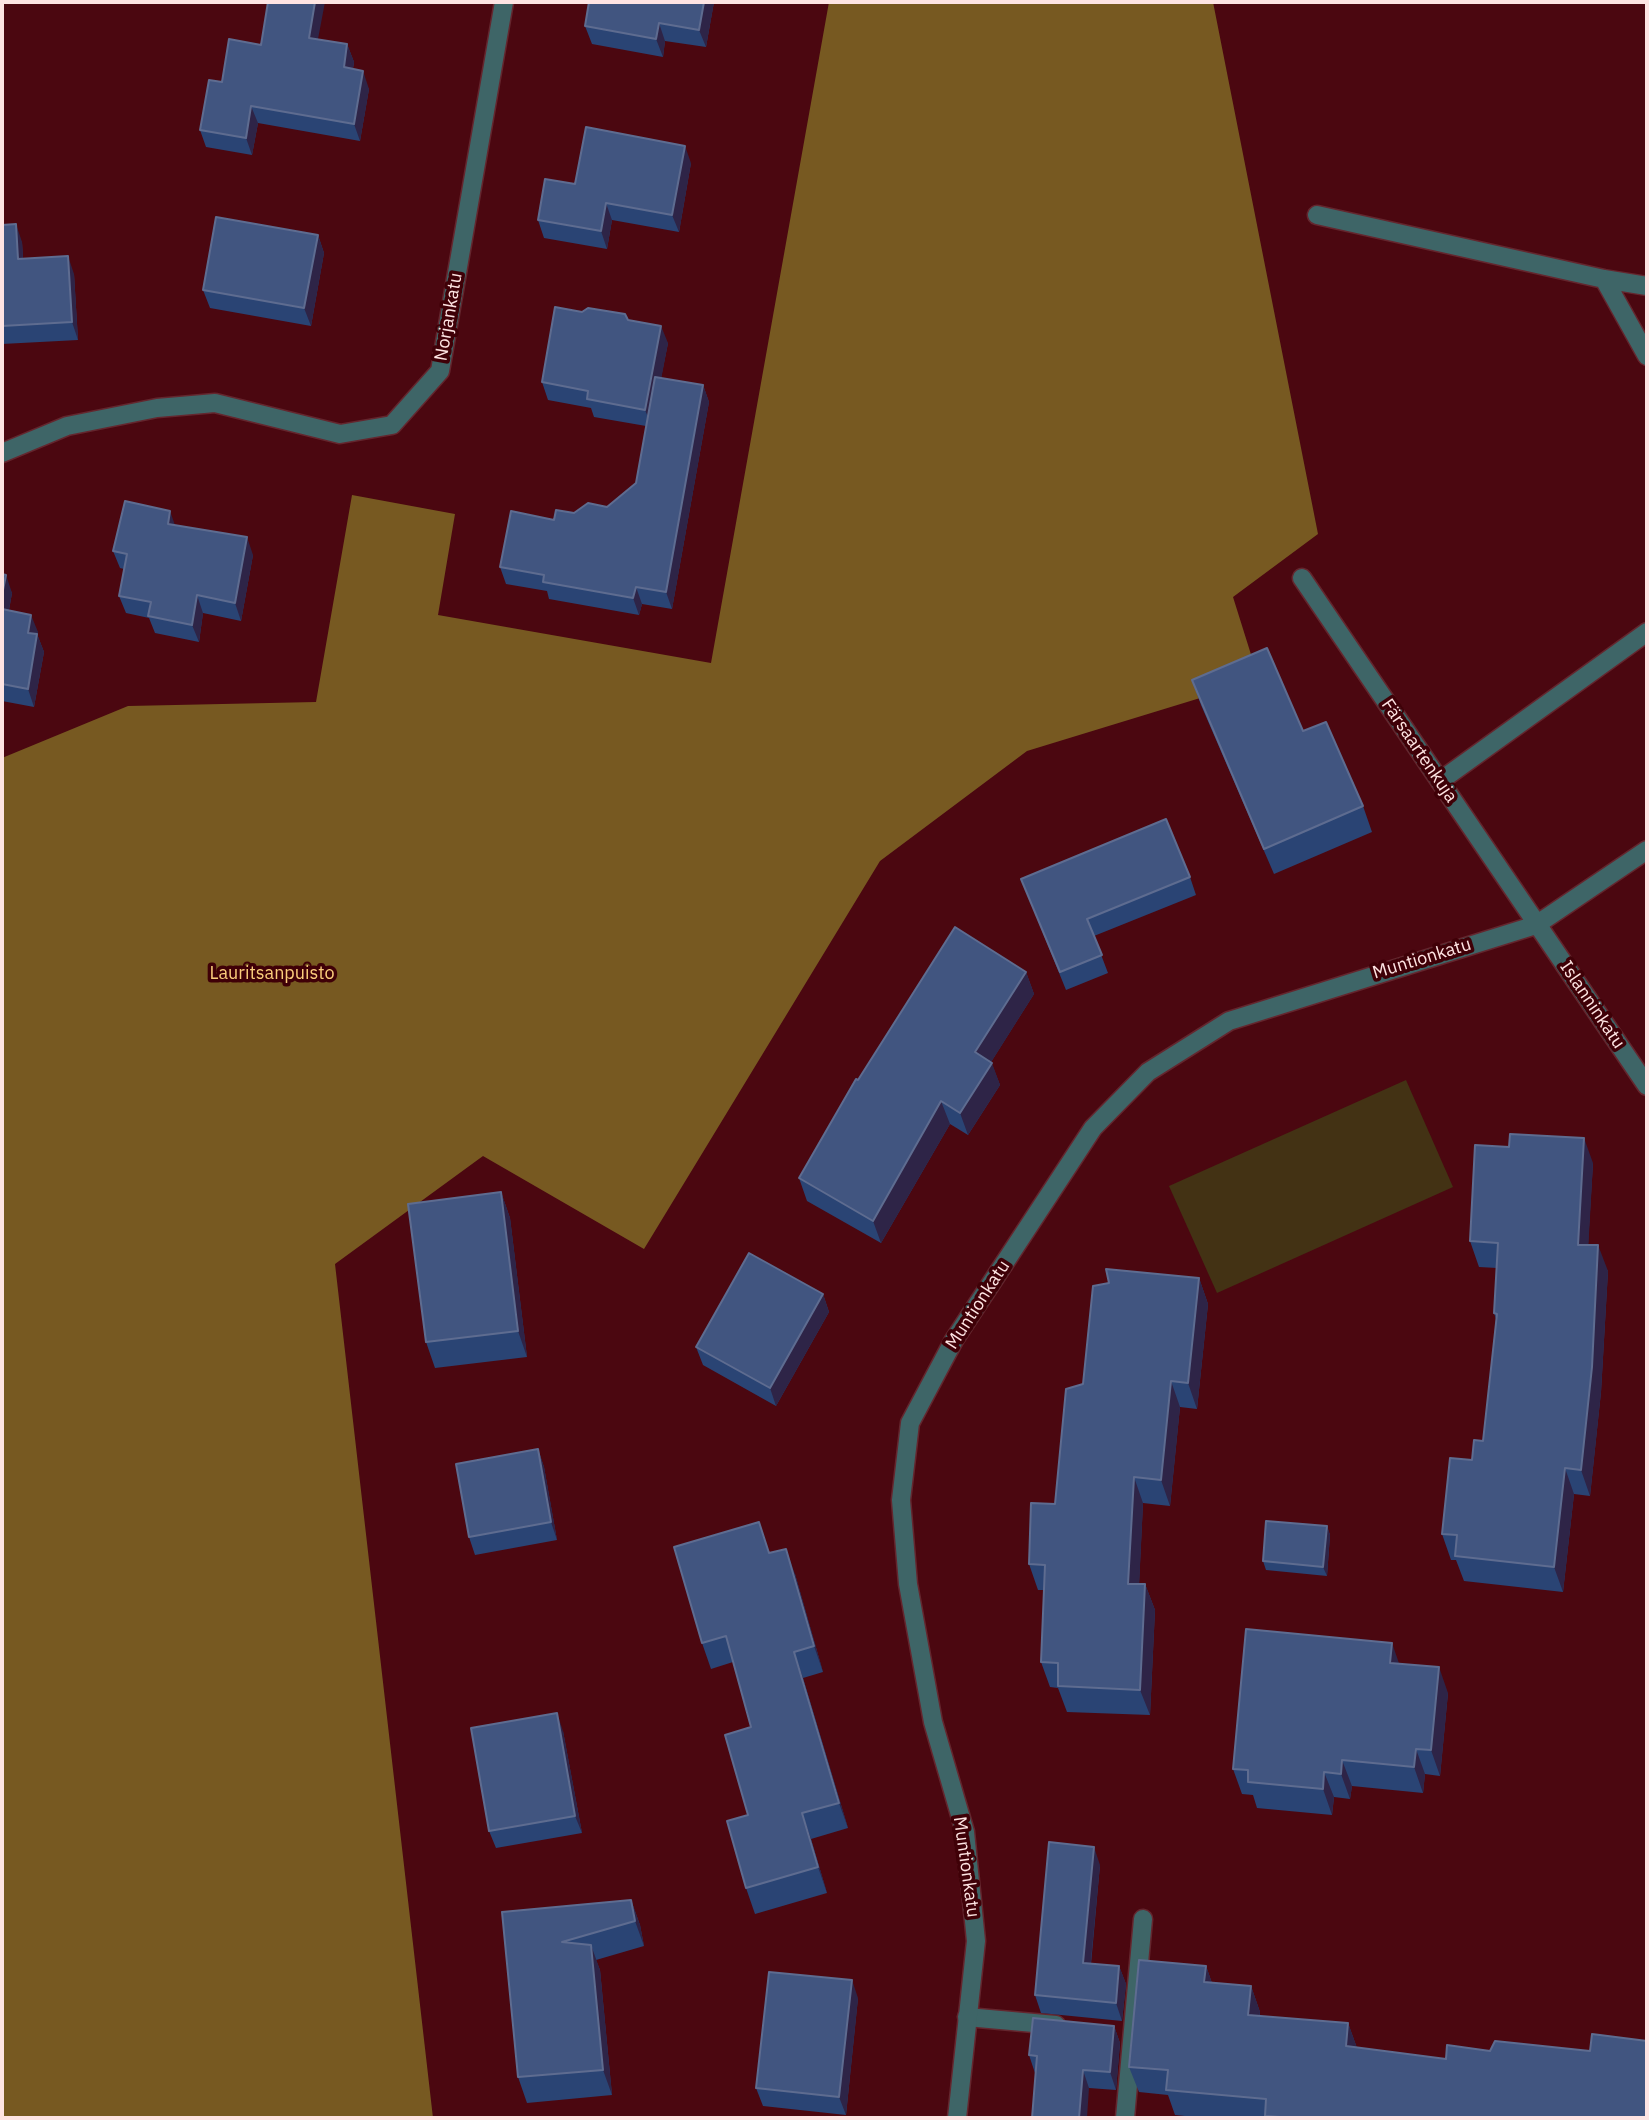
<!DOCTYPE html>
<html>
<head>
<meta charset="utf-8">
<style>
  body { margin:0 }
  #map { position:relative; width:1649px; height:2120px; overflow:hidden; background:#4b0710; font-family:"IBM Plex Sans",sans-serif }
  canvas { display:block }
  .frame { position:absolute; inset:0; border:4px solid #fee4e3; pointer-events:none }
</style>
</head>
<body>
<div id="map">
<canvas width="1649" height="2120"></canvas>
<div class="frame"></div>
</div>
<script>
const ctx = document.querySelector('canvas').getContext('2d');
ctx.lineJoin = 'round';
function fillPath(path, color) { ctx.fillStyle = color; ctx.fill(path, 'evenodd'); }
function strokePath(path, color, width, dash) { ctx.strokeStyle = color; ctx.lineWidth = width; ctx.lineCap = dash ? 'butt' : 'round'; ctx.setLineDash(dash || []); ctx.stroke(path); }
function drawText(font, color, halo, rows, align = 'center') {
  ctx.font = font + ' "IBM Plex Sans",sans-serif'; ctx.lineWidth = 7; ctx.setLineDash([]); ctx.textBaseline = 'middle'; ctx.strokeStyle = halo; ctx.fillStyle = color; for (const [text, x, y, turn = 0] of rows) {
    ctx.save(); ctx.translate(x, y); ctx.rotate((+turn || 0) * Math.PI / 180); ctx.textAlign = isNaN(turn) ? turn : align; if (halo) ctx.strokeText(text, 0, 0); ctx.fillText(text, 0, 0); ctx.restore();
  }
}
fillPath(new Path2D(`
  M 1406,1080 L 1453,1187 L 1217,1293 L 1169,1186 Z`), '#433214');
fillPath(new Path2D(`
  M 829,2 L 1213,2 L 1318,534 L 1233,597 L 1259,680 L 1027,751 L 880,861 L 644,1249 L 483,1156 L 335,1264 L 433,2118 L 2,2118 L 2,758 L 128,706 L 316,702 L 352,495 L 455,514 L 438,615 L 711,663 Z`), '#775921');
const service = new Path2D(`
  M 1317,215 L 1604,279 L 1647,286
  M 1604,279 L 1647,356
  M 1440,781 L 1647,632
  M 967,2017 L 1056,2025
  M 1125,2118 L 1143,1919`);
const minor = new Path2D(`
  M 2,453 L 67,426 L 157,408 L 215,403 L 340,434 L 392,425 L 440,371 L 504,2
  M 1302,578 L 1647,1086
  M 957,2118 L 976,1941 L 965,1832 L 933,1722 L 908,1584 L 901,1500 L 910,1423 L 954,1340 L 1093,1128 L 1148,1072 L 1229,1021 L 1536,925 L 1647,850`);
strokePath(service, '#64262e', 21);
strokePath(minor, '#64262e', 21);
strokePath(service, '#3e6567', 18);
strokePath(minor, '#3e6567', 18);
fillPath(new Path2D(`
  M 589,2 L 714,2 L 706,47 L 665,41 L 663,57 L 592,44 L 585,26 Z
  M 318,39 L 347,44 L 354,62 L 353,69 L 369,89 L 360,141 L 258,123 L 252,155 L 206,147 L 200,130 L 222,82 L 261,45 Z
  M 691,163 L 679,232 L 612,220 L 607,249 L 544,238 L 538,220 L 575,184 Z
  M 2,225 L 22,242 L 23,259 L 74,274 L 78,340 L 2,344 Z
  M 318,235 L 324,253 L 311,326 L 210,308 L 203,290 Z
  M 628,320 L 668,343 L 661,378 L 703,385 L 709,402 L 672,609 L 642,604 L 639,615 L 549,599 L 547,591 L 506,584 L 500,567 L 554,520 L 574,513 L 607,507 L 636,483 L 646,426 L 594,417 L 591,408 L 548,400 L 542,382 Z
  M 175,525 L 253,555 L 241,621 L 203,613 L 199,642 L 155,633 L 149,618 L 126,613 L 119,596 L 124,569 L 120,568 L 113,551 Z
  M 2,574 L 12,593 L 9,610 L 38,632 L 37,634 L 44,652 L 34,707 L 2,701 Z
  M 1192,680 L 1303,731 L 1363,806 L 1372,832 L 1274,874 L 1201,705 Z
  M 1190,877 L 1196,895 L 1094,936 L 1108,973 L 1066,990 L 1021,879 Z
  M 1026,972 L 1034,994 L 991,1062 L 1000,1085 L 968,1135 L 950,1124 L 881,1243 L 807,1201 L 799,1178 L 858,1080 Z
  M 1593,1163 L 1588,1245 L 1608,1271 L 1601,1392 L 1590,1496 L 1574,1494 L 1563,1592 L 1464,1581 L 1456,1560 L 1451,1560 L 1442,1534 L 1472,1460 L 1483,1441 L 1496,1319 L 1494,1313 L 1497,1268 L 1479,1267 L 1470,1241 Z
  M 501,1192 L 510,1218 L 527,1357 L 435,1368 L 426,1342 Z
  M 1199,1278 L 1208,1304 L 1197,1409 L 1180,1407 L 1170,1506 L 1143,1503 L 1139,1584 L 1145,1584 L 1155,1610 L 1150,1715 L 1067,1712 L 1058,1688 L 1050,1687 L 1041,1662 L 1044,1590 L 1038,1590 L 1029,1564 L 1055,1504 L 1083,1384 Z
  M 823,1294 L 829,1312 L 776,1406 L 703,1365 L 696,1347 Z
  M 538,1449 L 544,1467 L 557,1540 L 475,1555 L 469,1537 Z
  M 1327,1526 L 1330,1535 L 1327,1576 L 1266,1570 L 1263,1561 Z
  M 770,1553 L 795,1574 L 823,1672 L 803,1678 L 848,1828 L 811,1839 L 827,1893 L 755,1914 L 746,1888 L 751,1727 L 733,1662 L 711,1669 L 702,1643 Z
  M 1399,1664 L 1448,1693 L 1440,1776 L 1425,1774 L 1423,1793 L 1352,1786 L 1350,1799 L 1334,1797 L 1332,1815 L 1257,1808 L 1253,1795 L 1242,1794 L 1233,1769 Z
  M 563,1731 L 582,1833 L 496,1848 L 489,1831 Z
  M 1100,1865 L 1091,1964 L 1119,1966 L 1126,1984 L 1122,2021 L 1041,2013 L 1035,1995 Z
  M 631,1900 L 640,1925 L 644,1946 L 596,1960 L 600,1970 L 612,2095 L 527,2103 L 518,2077 L 502,1912 Z
  M 1206,1966 L 1212,1983 L 1251,1986 L 1260,2012 L 1260,2016 L 1348,2023 L 1357,2048 L 1647,2118 L 1204,2118 L 1175,2115 L 1168,2095 L 1139,2092 L 1129,2067 Z
  M 858,1998 L 846,2115 L 763,2106 L 756,2088 Z
  M 1114,2026 L 1120,2043 L 1116,2090 L 1089,2088 L 1035,2073 L 1029,2055 Z`), '#2a4474');
fillPath(new Path2D(`
  M 315,2 L 325,2 L 315,55 L 309,38 Z
  M 704,2 L 714,2 L 706,47 L 699,30 Z
  M 659,23 L 665,41 L 663,57 L 656,39 Z
  M 347,44 L 354,62 L 350,85 L 344,67 Z
  M 363,71 L 369,89 L 360,141 L 354,124 Z
  M 251,106 L 258,123 L 252,155 L 246,138 Z
  M 685,146 L 691,163 L 679,232 L 672,215 Z
  M 606,203 L 612,220 L 607,249 L 601,231 Z
  M 16,224 L 22,242 L 24,277 L 18,259 Z
  M 318,235 L 324,253 L 311,326 L 304,308 Z
  M 68,256 L 74,274 L 78,340 L 72,322 Z
  M 661,326 L 668,343 L 652,427 L 645,410 Z
  M 703,385 L 709,402 L 672,609 L 666,592 Z
  M 170,511 L 176,528 L 168,524 Z
  M 247,537 L 253,555 L 241,621 L 235,603 Z
  M 6,575 L 12,593 L 6,626 L 2,616 L 2,595 Z
  M 636,587 L 642,604 L 639,615 L 633,598 Z
  M 197,595 L 203,613 L 199,642 L 192,625 Z
  M 31,615 L 38,632 L 37,638 L 37,634 L 44,652 L 34,707 L 28,689 L 28,633 Z
  M 1026,972 L 1034,994 L 983,1075 L 975,1052 Z
  M 992,1063 L 1000,1085 L 968,1135 L 960,1113 Z
  M 941,1101 L 950,1124 L 881,1243 L 873,1221 Z
  M 1584,1138 L 1593,1163 L 1587,1270 L 1578,1245 Z
  M 501,1192 L 510,1218 L 527,1357 L 518,1331 Z
  M 1598,1245 L 1608,1271 L 1601,1392 L 1590,1496 L 1581,1470 Z
  M 1199,1278 L 1208,1304 L 1197,1409 L 1188,1383 Z
  M 823,1294 L 829,1312 L 776,1406 L 770,1388 Z
  M 1171,1381 L 1180,1407 L 1170,1506 L 1161,1480 Z
  M 538,1449 L 544,1467 L 557,1540 L 551,1522 Z
  M 1565,1468 L 1574,1494 L 1563,1592 L 1554,1567 Z
  M 1134,1477 L 1143,1503 L 1138,1609 L 1128,1584 Z
  M 1327,1526 L 1330,1535 L 1327,1576 L 1323,1567 Z
  M 786,1549 L 795,1574 L 823,1672 L 814,1646 Z
  M 1145,1584 L 1155,1610 L 1150,1715 L 1140,1690 Z
  M 1392,1643 L 1401,1669 L 1390,1663 Z
  M 794,1652 L 803,1678 L 848,1828 L 839,1803 Z
  M 1439,1667 L 1448,1693 L 1440,1776 L 1431,1750 Z
  M 557,1713 L 563,1731 L 582,1833 L 575,1816 Z
  M 1416,1749 L 1425,1774 L 1423,1793 L 1414,1767 Z
  M 1342,1760 L 1352,1786 L 1350,1799 L 1341,1774 Z
  M 1324,1772 L 1334,1797 L 1332,1815 L 1323,1789 Z
  M 802,1813 L 811,1839 L 827,1893 L 818,1867 Z
  M 1094,1847 L 1100,1865 L 1089,1981 L 1083,1963 Z
  M 631,1900 L 640,1925 L 644,1946 L 635,1921 Z
  M 591,1945 L 600,1970 L 612,2095 L 603,2070 Z
  M 1119,1966 L 1126,1984 L 1122,2021 L 1116,2003 Z
  M 1206,1966 L 1215,1992 L 1204,1982 Z
  M 852,1980 L 858,1998 L 846,2115 L 839,2097 Z
  M 1251,1986 L 1260,2012 L 1257,2040 L 1248,2015 Z
  M 1348,2023 L 1357,2048 L 1346,2046 Z
  M 1114,2026 L 1120,2043 L 1116,2090 L 1110,2072 Z
  M 1083,2070 L 1089,2088 L 1087,2118 L 1079,2118 Z`), '#2e2447');
const building = new Path2D(`
  M 268,2 L 315,2 L 309,38 L 347,44 L 344,67 L 363,71 L 354,124 L 251,106 L 246,138 L 200,130 L 209,80 L 222,82 L 229,39 L 261,45 Z
  M 589,2 L 704,2 L 699,30 L 659,23 L 656,39 L 585,26 Z
  M 586,127 L 685,146 L 672,215 L 606,203 L 601,231 L 538,220 L 545,179 L 575,184 Z
  M 216,217 L 318,235 L 304,308 L 203,290 Z
  M 16,224 L 18,259 L 68,256 L 72,322 L 2,326 L 2,225 Z
  M 555,307 L 582,312 L 588,308 L 625,314 L 628,320 L 661,326 L 645,410 L 587,399 L 588,391 L 542,382 Z
  M 655,377 L 703,385 L 666,592 L 636,587 L 633,598 L 543,582 L 544,575 L 500,567 L 511,511 L 554,520 L 556,510 L 574,513 L 588,503 L 607,507 L 636,483 Z
  M 125,501 L 170,511 L 168,524 L 247,537 L 235,603 L 197,595 L 192,625 L 148,616 L 151,602 L 119,596 L 127,554 L 113,551 Z
  M 2,574 L 6,575 L 2,595 Z
  M 2,609 L 31,615 L 28,633 L 37,634 L 28,689 L 2,684 Z
  M 1267,648 L 1303,731 L 1326,722 L 1363,806 L 1264,849 L 1192,680 Z
  M 1166,819 L 1190,877 L 1087,919 L 1102,955 L 1060,972 L 1021,879 Z
  M 955,927 L 1026,972 L 975,1052 L 992,1063 L 960,1113 L 941,1101 L 873,1221 L 799,1178 L 856,1079 L 858,1080 Z
  M 1510,1134 L 1584,1138 L 1578,1245 L 1598,1245 L 1592,1367 L 1581,1470 L 1565,1468 L 1554,1567 L 1455,1556 L 1457,1535 L 1442,1534 L 1450,1458 L 1472,1460 L 1474,1440 L 1483,1441 L 1497,1314 L 1494,1313 L 1498,1243 L 1470,1241 L 1475,1145 L 1509,1147 Z
  M 501,1192 L 518,1331 L 426,1342 L 408,1204 Z
  M 749,1253 L 823,1294 L 770,1388 L 696,1347 Z
  M 1106,1269 L 1199,1278 L 1188,1383 L 1171,1381 L 1161,1480 L 1134,1477 L 1128,1584 L 1145,1584 L 1140,1690 L 1058,1686 L 1058,1663 L 1041,1662 L 1045,1565 L 1029,1564 L 1031,1503 L 1055,1504 L 1066,1389 L 1083,1384 L 1093,1286 L 1109,1283 Z
  M 538,1449 L 551,1522 L 469,1537 L 456,1464 Z
  M 1266,1521 L 1327,1526 L 1323,1567 L 1263,1561 Z
  M 759,1522 L 769,1553 L 786,1549 L 814,1646 L 794,1652 L 839,1803 L 802,1813 L 818,1867 L 746,1888 L 727,1821 L 748,1815 L 725,1735 L 751,1727 L 726,1636 L 702,1643 L 674,1547 Z
  M 1246,1629 L 1392,1643 L 1390,1663 L 1439,1667 L 1431,1750 L 1416,1749 L 1414,1767 L 1342,1760 L 1341,1774 L 1324,1772 L 1323,1789 L 1248,1782 L 1248,1770 L 1233,1769 Z
  M 557,1713 L 575,1816 L 489,1831 L 471,1728 Z
  M 1049,1842 L 1094,1847 L 1083,1963 L 1119,1966 L 1116,2003 L 1035,1995 Z
  M 631,1900 L 635,1921 L 562,1942 L 591,1945 L 603,2070 L 518,2077 L 502,1912 Z
  M 1139,1960 L 1206,1966 L 1204,1982 L 1251,1986 L 1248,2015 L 1348,2023 L 1346,2046 L 1446,2059 L 1447,2045 L 1490,2051 L 1495,2041 L 1590,2051 L 1592,2034 L 1647,2041 L 1647,2118 L 1295,2118 L 1265,2116 L 1266,2099 L 1166,2090 L 1168,2070 L 1129,2067 Z
  M 769,1972 L 852,1980 L 839,2097 L 756,2088 Z
  M 1033,2018 L 1114,2026 L 1110,2072 L 1083,2070 L 1079,2118 L 1032,2118 L 1037,2056 L 1029,2055 Z`);
fillPath(building, '#415580');
strokePath(building, '#5e6c90', 2);
drawText('18px', '#fee4e3', '#3f0007', [
  ["Norjankatu",449,317,-80],
  ["Färsaartenkuja",1419,751,56],
  ["Muntionkatu",1422,959,-17],
  ["Islanninkatu",1592,1005,56],
  ["Muntionkatu",978,1305,-57],
  ["Muntionkatu",966,1867,82]
]);
drawText('18px', '#fbcd7c', '#3f0007', [
  ["Lauritsanpuisto",272,974]
]);
</script>
</body>
</html>
